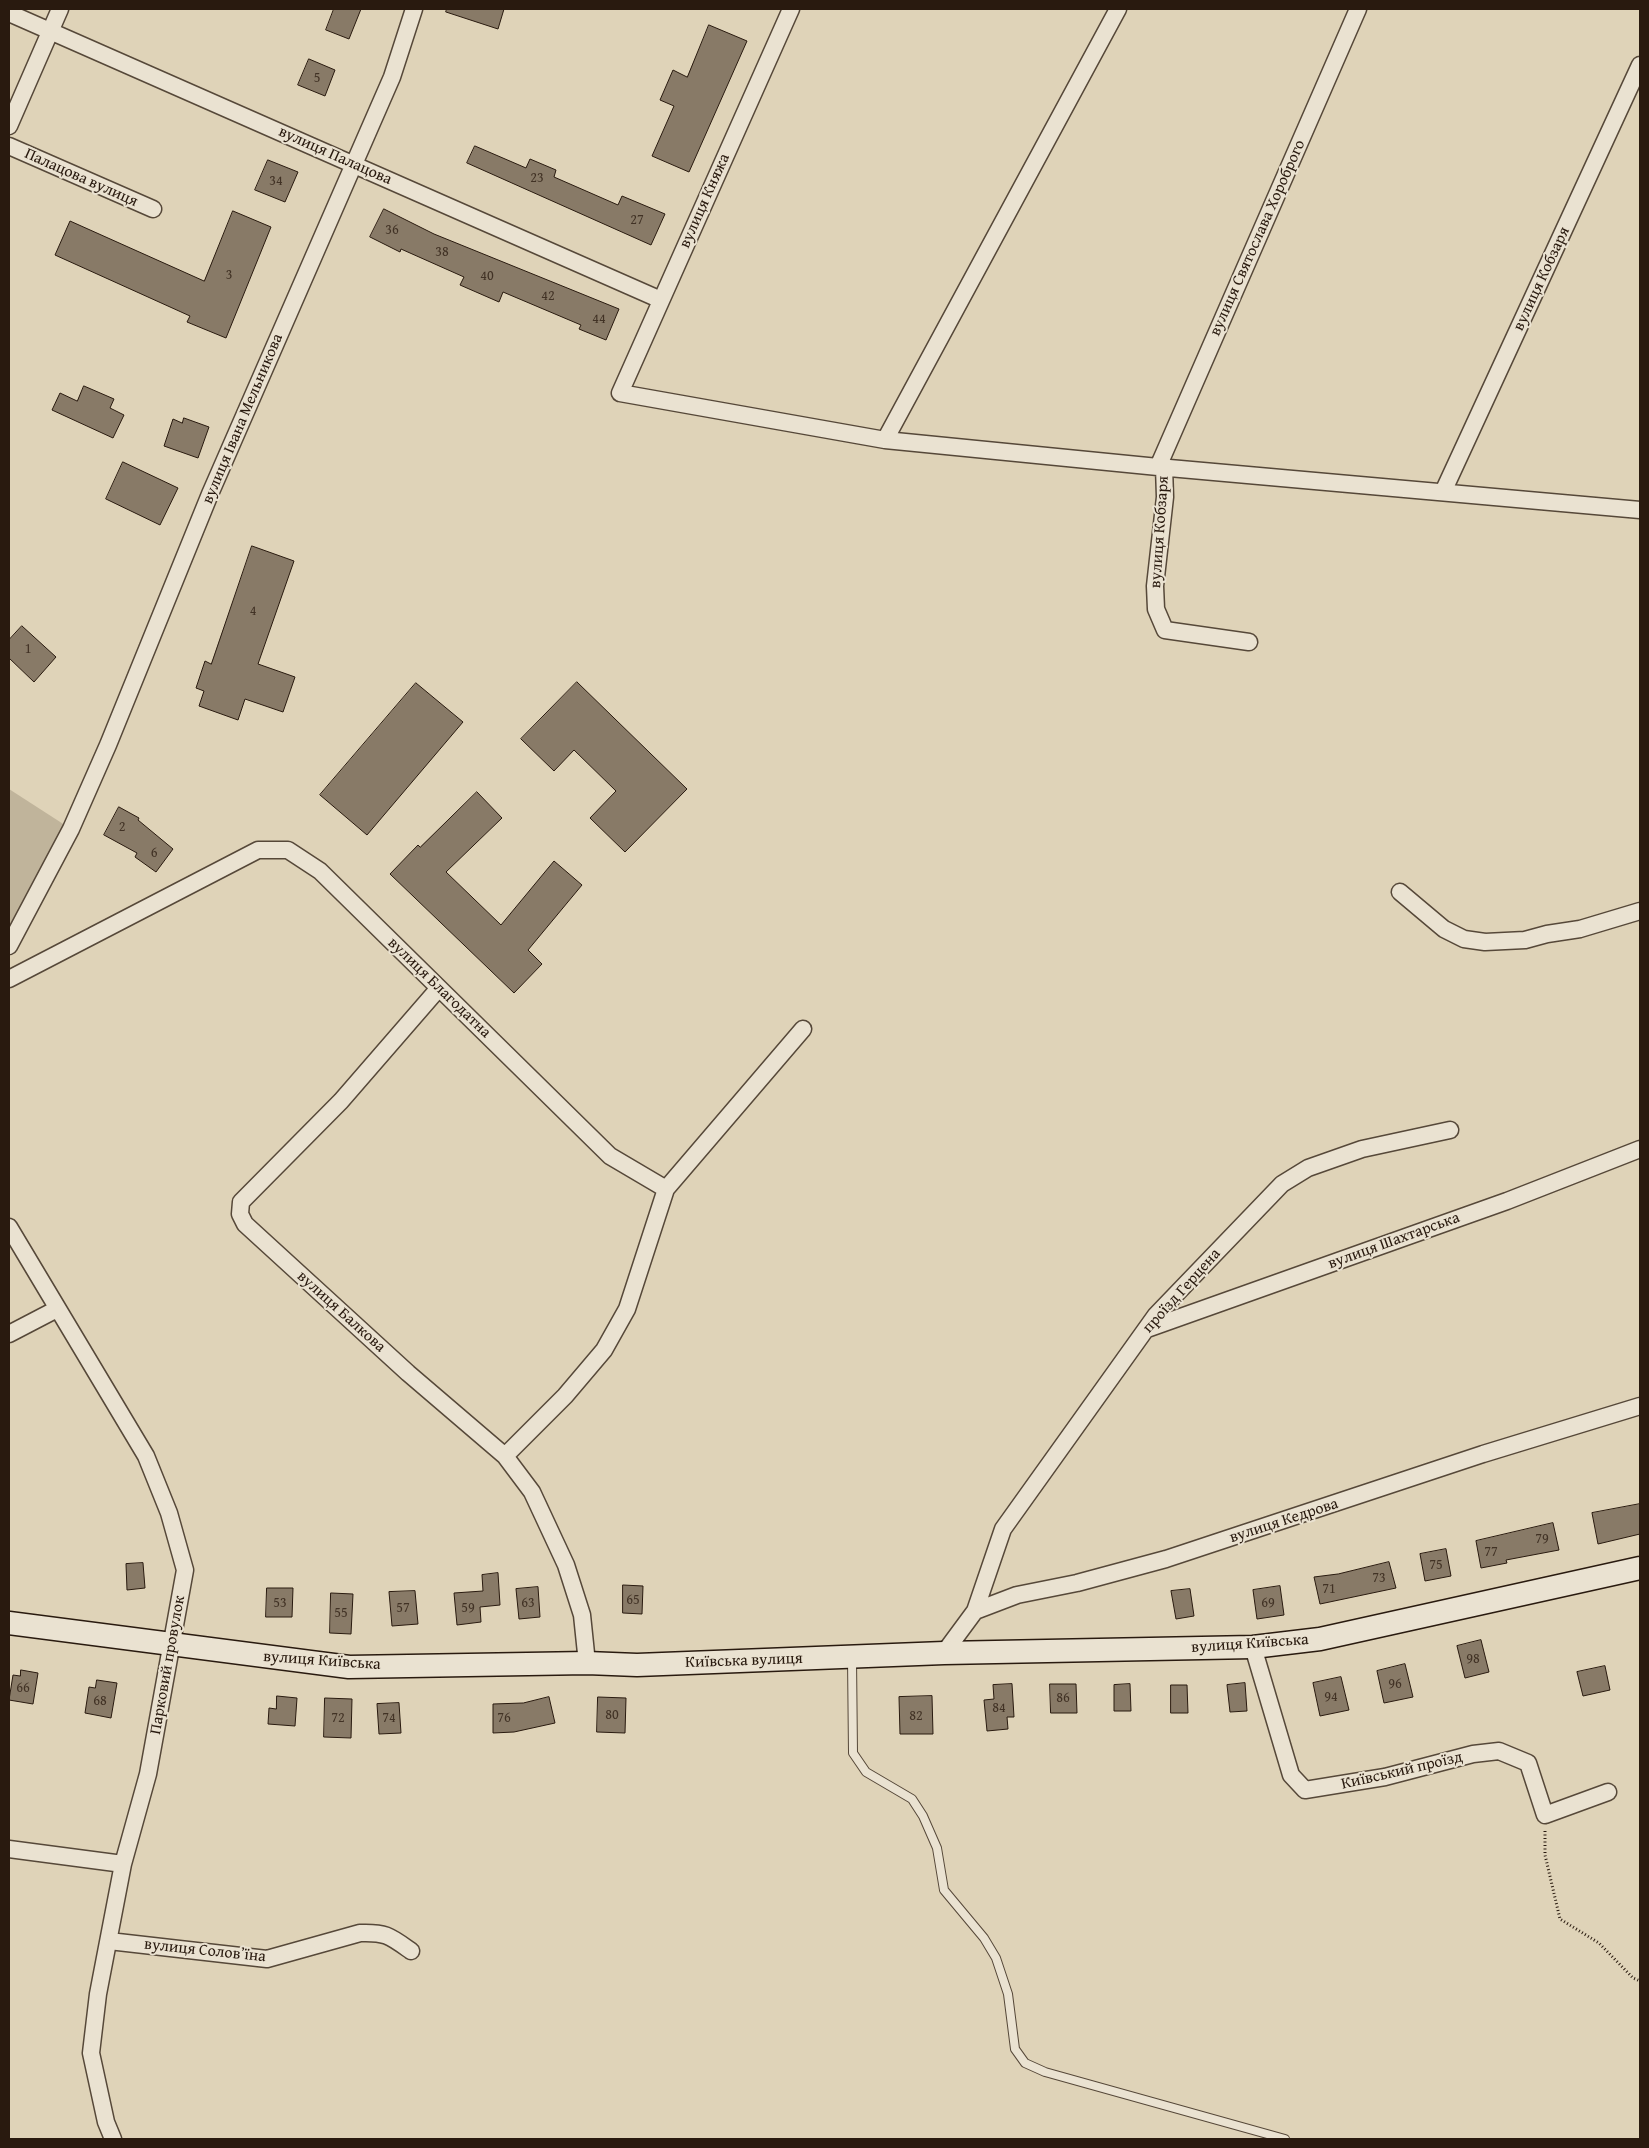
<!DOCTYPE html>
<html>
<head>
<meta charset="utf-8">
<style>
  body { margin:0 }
  #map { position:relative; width:1649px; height:2148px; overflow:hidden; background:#dfd3b8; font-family:"Gentium Book Plus",serif }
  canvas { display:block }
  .frame { position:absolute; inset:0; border:10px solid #291a0f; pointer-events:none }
</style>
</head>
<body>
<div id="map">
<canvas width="1649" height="2148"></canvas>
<div class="frame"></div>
</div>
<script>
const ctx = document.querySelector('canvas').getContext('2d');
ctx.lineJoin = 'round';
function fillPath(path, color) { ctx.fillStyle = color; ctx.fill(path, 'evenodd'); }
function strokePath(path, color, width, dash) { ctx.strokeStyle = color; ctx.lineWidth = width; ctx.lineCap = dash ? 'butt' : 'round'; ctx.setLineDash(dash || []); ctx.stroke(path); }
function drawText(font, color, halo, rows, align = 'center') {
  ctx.font = font + ' "Gentium Book Plus",serif'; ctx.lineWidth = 4; ctx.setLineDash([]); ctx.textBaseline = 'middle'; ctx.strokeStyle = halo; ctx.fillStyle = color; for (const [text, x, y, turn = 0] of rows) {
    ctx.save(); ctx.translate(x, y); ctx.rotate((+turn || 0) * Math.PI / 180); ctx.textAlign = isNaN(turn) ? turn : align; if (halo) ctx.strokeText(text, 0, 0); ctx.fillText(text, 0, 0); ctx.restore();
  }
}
fillPath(new Path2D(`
  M 9,789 L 71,829 L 9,946 Z`), '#c0b49b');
const building = new Path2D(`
  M 334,9 L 361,9 L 349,39 L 326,30 Z
  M 447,9 L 504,9 L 498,29 L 446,12 Z
  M 709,25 L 747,41 L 689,172 L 652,156 L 674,106 L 660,100 L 673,70 L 687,77 Z
  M 309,59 L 335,70 L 325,96 L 298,85 Z
  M 475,146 L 526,168 L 530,159 L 556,170 L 554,177 L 618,205 L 622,196 L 665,214 L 651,245 L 467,163 Z
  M 268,160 L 298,172 L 285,202 L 255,190 Z
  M 384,209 L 434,234 L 619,309 L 606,340 L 579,329 L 581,325 L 503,292 L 499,302 L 460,285 L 464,277 L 401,249 L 400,252 L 370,237 Z
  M 233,211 L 271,227 L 226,338 L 187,322 L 190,316 L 55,255 L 70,221 L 204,281 Z
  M 84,386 L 114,399 L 110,408 L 124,415 L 113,438 L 52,410 L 60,393 L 77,401 Z
  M 184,418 L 209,427 L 198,458 L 164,446 L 173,419 L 182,423 Z
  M 123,462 L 178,488 L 160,525 L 106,499 Z
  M 252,546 L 294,561 L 258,664 L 295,677 L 283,712 L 245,699 L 238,720 L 199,706 L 204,691 L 196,688 L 205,661 L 211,664 Z
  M 22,626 L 56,657 L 34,682 L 9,658 L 9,640 Z
  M 577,682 L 687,789 L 625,852 L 590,818 L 616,791 L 574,750 L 554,771 L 521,739 Z
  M 416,683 L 463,722 L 367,835 L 320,795 Z
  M 477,792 L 502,818 L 446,872 L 501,925 L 554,861 L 582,885 L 528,950 L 542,964 L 514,993 L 390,874 L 418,845 L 420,847 Z
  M 119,807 L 139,818 L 138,820 L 173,849 L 156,872 L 135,857 L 137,853 L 104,835 Z
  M 1640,1504 L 1640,1534 L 1598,1544 L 1592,1513 Z
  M 1553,1523 L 1559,1550 L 1506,1560 L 1507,1563 L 1481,1568 L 1476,1541 Z
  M 1446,1549 L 1451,1576 L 1425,1581 L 1420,1554 Z
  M 1389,1562 L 1396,1588 L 1320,1604 L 1314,1577 L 1338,1574 Z
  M 143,1563 L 145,1588 L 127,1590 L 126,1564 Z
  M 498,1573 L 500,1605 L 480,1607 L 481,1622 L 457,1625 L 454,1593 L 483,1591 L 482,1575 Z
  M 623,1585 L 643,1586 L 642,1614 L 623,1613 Z
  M 1280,1586 L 1284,1615 L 1257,1619 L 1253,1590 Z
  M 538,1587 L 540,1617 L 519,1619 L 516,1589 Z
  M 267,1588 L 293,1588 L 292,1617 L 266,1617 Z
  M 1190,1589 L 1194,1616 L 1176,1619 L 1171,1591 Z
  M 415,1591 L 418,1624 L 392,1626 L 389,1592 Z
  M 331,1593 L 353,1594 L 351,1634 L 330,1633 Z
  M 1481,1640 L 1489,1672 L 1465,1678 L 1457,1646 Z
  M 1405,1664 L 1413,1697 L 1384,1703 L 1377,1671 Z
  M 1605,1666 L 1610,1690 L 1583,1696 L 1577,1672 Z
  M 21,1670 L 38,1673 L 33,1704 L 9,1700 L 13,1675 L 20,1676 Z
  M 1341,1677 L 1349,1710 L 1320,1716 L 1313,1683 Z
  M 97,1680 L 117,1683 L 111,1718 L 85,1713 L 89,1687 L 95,1688 Z
  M 1245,1683 L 1247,1711 L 1230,1712 L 1227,1685 Z
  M 1012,1684 L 1014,1717 L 1007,1717 L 1008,1729 L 987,1731 L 984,1700 L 994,1699 L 993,1685 Z
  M 1050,1684 L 1076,1684 L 1077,1713 L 1051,1713 Z
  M 1130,1684 L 1131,1711 L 1114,1711 L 1114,1685 Z
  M 1171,1685 L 1187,1685 L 1188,1713 L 1171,1713 Z
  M 277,1696 L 297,1698 L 295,1726 L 268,1724 L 269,1708 L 276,1709 Z
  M 932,1696 L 933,1734 L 900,1734 L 899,1697 Z
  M 549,1697 L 555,1723 L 514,1732 L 493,1733 L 493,1704 L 523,1703 Z
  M 598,1697 L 626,1698 L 625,1733 L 597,1732 Z
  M 325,1698 L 352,1699 L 351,1738 L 324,1737 Z
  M 399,1703 L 401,1733 L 379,1734 L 377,1704 Z`);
fillPath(building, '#887a67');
strokePath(building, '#291a0f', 1);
const service = new Path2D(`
  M 852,1659 L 853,1753 L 866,1772 L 912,1799 L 923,1816 L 937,1848 L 944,1890 L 984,1938 L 996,1958 L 1008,1994 L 1015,2049 L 1025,2063 L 1045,2072 L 1285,2139`);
const minor = new Path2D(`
  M 791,9 L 620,393 L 885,440 L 1158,467 L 1640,510
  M 9,13 L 661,300
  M 9,126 L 60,9
  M 9,146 L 153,209
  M 885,440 L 1118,9
  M 1158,467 L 1358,9
  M 1164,467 L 1165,497 L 1155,586 L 1156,609 L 1165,630 L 1249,642
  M 1443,492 L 1640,65
  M 1400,892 L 1444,929 L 1464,939 L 1485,942 L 1525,940 L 1547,934 L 1580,929 L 1640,911
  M 9,946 L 71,829 L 108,745 L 210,494 L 392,77 L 414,9
  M 9,979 L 258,850 L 288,850 L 320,871 L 610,1156 L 666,1189 L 803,1029
  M 439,988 L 341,1101 L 241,1202 L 240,1214 L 245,1224 L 408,1373 L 505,1456 L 532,1492 L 566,1565 L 582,1615 L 587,1663
  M 9,1227 L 146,1456 L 169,1513 L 185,1570 L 148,1774 L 123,1864 L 98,1994 L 91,2053 L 106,2122 L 113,2139
  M 1147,1329 L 1507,1201 L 1640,1149
  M 9,1334 L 57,1309
  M 505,1456 L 565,1396 L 604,1350 L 627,1309 L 666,1189
  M 975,1611 L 1003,1529 L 1156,1315 L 1282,1184 L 1308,1168 L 1362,1149 L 1450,1130
  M 1253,1647 L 1291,1775 L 1305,1790 L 1385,1777 L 1473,1754 L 1499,1751 L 1528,1763 L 1545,1815 L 1608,1792
  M 944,1653 L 975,1611 L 1017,1595 L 1077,1583 L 1166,1559 L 1483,1454 L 1640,1406
  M 9,1849 L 123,1864
  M 109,1941 L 267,1959 L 360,1933 C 386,1932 390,1936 411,1951`);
const secondary = new Path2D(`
  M 9,1623 L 349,1667 L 587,1663 L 637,1665 L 944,1653 L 1253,1647 L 1320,1639 L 1640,1568`);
strokePath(service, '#564839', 10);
strokePath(minor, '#564839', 19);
strokePath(secondary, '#291a0f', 25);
strokePath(new Path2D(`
  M 1545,1831 L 1545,1855 L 1560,1919 L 1599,1943 L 1633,1978 L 1640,1981`), '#291a0f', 3, [1, 2.5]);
strokePath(service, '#eae2d1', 8);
strokePath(minor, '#eae2d1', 16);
strokePath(secondary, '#eae2d1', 22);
drawText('14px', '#413225', null, [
  ["5",317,78],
  ["23",537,178],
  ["34",276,181],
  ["27",637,220],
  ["36",392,230],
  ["38",442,252],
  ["3",229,275],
  ["40",487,276],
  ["42",548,296],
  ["44",599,319],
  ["4",253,611],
  ["1",28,649],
  ["2",122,827],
  ["6",154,853],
  ["79",1542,1539],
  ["77",1491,1552],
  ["75",1436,1565],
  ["73",1379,1578],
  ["71",1329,1589],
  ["65",633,1600],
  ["53",280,1603],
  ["63",528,1603],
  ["69",1268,1603],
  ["57",403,1608],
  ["59",468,1608],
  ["55",341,1613],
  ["98",1473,1659],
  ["96",1395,1684],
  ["66",23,1688],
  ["94",1331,1697],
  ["86",1063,1698],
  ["68",100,1701],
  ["84",999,1708],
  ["80",612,1715],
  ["82",916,1716],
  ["72",338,1718],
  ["74",389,1718],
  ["76",504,1718]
]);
drawText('16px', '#291a0f', '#eae2d1', [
  ["вулиця Палацова",335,156,24],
  ["Палацова вулиця",81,178,24],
  ["вулиця Княжа",705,201,-66],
  ["вулиця Святослава Хороброго",1258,238,-66],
  ["вулиця Кобзаря",1542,279,-65],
  ["вулиця Івана Мельникова",243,419,-67],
  ["вулиця Кобзаря",1160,532,-86],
  ["вулиця Благодатна",439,988,44],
  ["вулиця Шахтарська",1394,1241,-20],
  ["проїзд Герцена",1182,1291,-48],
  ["вулиця Балкова",341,1312,42],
  ["вулиця Кедрова",1284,1521,-18],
  ["вулиця Київська",1250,1644,-4],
  ["вулиця Київська",322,1661,4],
  ["Київська вулиця",744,1661,-2],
  ["Парковий провулок",168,1665,-80],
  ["Київський проїзд",1402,1771,-13],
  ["вулиця Соловʼїна",205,1951,6]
]);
</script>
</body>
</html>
